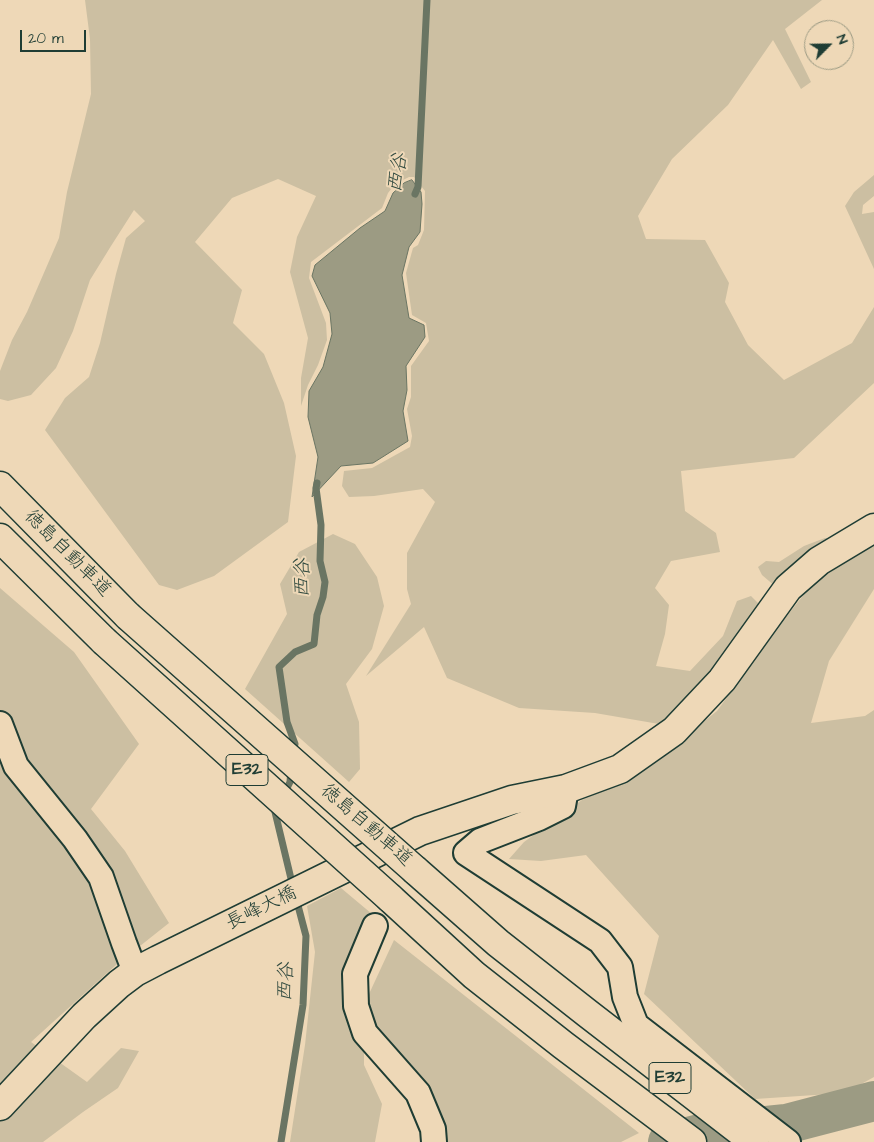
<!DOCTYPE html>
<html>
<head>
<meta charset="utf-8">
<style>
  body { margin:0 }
  #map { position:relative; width:874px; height:1142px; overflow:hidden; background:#eed8b7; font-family:"Architects Daughter",sans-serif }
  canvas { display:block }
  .north { position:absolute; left:804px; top:20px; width:50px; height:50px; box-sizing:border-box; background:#eed8b7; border:1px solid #9b9a83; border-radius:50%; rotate:67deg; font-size:14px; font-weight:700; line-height:20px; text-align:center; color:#1f3d34 }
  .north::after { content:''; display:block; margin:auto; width:18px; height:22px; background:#1f3d34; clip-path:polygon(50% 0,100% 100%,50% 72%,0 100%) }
  .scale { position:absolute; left:20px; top:30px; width:66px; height:22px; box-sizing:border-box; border:2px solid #1f3d34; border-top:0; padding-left:6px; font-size:15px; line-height:18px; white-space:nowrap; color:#1f3d34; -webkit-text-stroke:4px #eed8b7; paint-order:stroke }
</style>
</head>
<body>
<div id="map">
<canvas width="874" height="1142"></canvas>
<div class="north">N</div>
<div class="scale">20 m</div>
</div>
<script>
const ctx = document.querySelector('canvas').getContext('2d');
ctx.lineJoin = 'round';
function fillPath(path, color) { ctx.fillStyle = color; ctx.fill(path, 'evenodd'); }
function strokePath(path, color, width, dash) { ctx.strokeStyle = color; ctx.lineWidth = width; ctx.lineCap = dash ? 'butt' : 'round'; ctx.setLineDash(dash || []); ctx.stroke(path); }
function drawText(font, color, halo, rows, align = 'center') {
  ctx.font = font + ' "Architects Daughter","Klee One",sans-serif'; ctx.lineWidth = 4; ctx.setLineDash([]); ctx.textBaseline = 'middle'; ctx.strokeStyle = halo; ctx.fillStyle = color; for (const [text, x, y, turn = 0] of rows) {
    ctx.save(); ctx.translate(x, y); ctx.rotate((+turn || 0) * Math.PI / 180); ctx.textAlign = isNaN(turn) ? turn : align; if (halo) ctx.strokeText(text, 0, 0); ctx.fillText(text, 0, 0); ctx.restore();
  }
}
fillPath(new Path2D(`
  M 85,0 L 822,0 L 785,29 L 811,82 L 801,89 L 773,40 L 728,105 L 672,159 L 638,216 L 646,239 L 705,240 L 729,283 L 725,302 L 748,345 L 784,380 L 852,343 L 874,307 L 874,383 L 794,458 L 681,471 L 685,511 L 716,533 L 720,552 L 671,561 L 655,588 L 669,605 L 665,634 L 656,666 L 690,671 L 723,636 L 737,601 L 751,596 L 763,608 L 690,700 L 659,724 L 595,713 L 519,708 L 447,678 L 424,627 L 366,676 L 411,604 L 407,589 L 407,553 L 435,502 L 423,489 L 374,496 L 349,497 L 342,486 L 344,471 L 372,468 L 410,447 L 412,436 L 407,409 L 411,397 L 411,366 L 429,341 L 426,323 L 412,315 L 406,273 L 413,248 L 418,245 L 424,230 L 425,191 L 414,177 L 409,177 L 395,184 L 388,193 L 382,208 L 311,262 L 309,278 L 326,323 L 327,340 L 318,365 L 308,385 L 301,406 L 301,378 L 308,338 L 290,272 L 297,237 L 316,196 L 278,179 L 232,198 L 195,242 L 242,290 L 233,323 L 264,354 L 284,403 L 296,456 L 288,522 L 214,576 L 177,590 L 159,585 L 45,430 L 65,398 L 89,377 L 100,343 L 116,274 L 126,238 L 145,221 L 134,210 L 111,246 L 90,280 L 73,331 L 56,368 L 31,395 L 8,401 L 0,399 L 0,371 L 12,340 L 27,312 L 59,238 L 67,192 L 91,94 L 90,39 Z
  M 874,175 L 874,196 L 863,205 L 862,214 L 874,212 L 874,269 L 845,206 L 854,192 Z
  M 333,534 L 355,544 L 377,577 L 384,606 L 372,649 L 346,684 L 359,722 L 360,769 L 349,782 L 245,689 L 287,614 L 280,584 L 299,552 Z
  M 825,538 L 838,540 L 776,587 L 762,575 L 758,567 L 766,561 L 779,562 L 804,546 Z
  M 874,543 L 874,589 L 829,661 L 811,723 L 865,716 L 874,710 L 874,1077 L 845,1093 L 755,1099 L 644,994 L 659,936 L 586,855 L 541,861 L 509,859 L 524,842 L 582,800 L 633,778 L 717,711 L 775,631 L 809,588 L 854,555 Z
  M 0,588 L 74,652 L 139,744 L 91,809 L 125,851 L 169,923 L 116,965 L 31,1042 L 87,1082 L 121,1048 L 139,1051 L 118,1088 L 83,1112 L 43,1142 L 0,1142 Z
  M 341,888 L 372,914 L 348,965 L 364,1040 L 364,1065 L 382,1104 L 375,1142 L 290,1142 L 305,1045 L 315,952 L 307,906 Z
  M 394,940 L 639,1133 L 621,1142 L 442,1142 L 434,1099 L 370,1021 L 369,994 Z`), '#ccbfa2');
const water = new Path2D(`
  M 412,180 L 421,192 L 422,204 L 420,232 L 409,247 L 402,275 L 409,318 L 424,325 L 425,337 L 406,366 L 407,390 L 403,411 L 408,441 L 373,463 L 341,466 L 312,497 L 318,457 L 308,417 L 309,391 L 323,367 L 332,334 L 330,313 L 312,276 L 315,265 L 360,228 L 385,211 L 393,193 L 404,183 Z`);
fillPath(water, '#9c9b83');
strokePath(water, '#6a7563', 1);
strokePath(new Path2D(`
  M 415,194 L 418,187 L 427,0
  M 293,753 L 295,744 L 287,722 L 279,667 L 295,652 L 314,644 L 317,615 L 323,597 L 325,582 L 320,561 L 321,525 L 316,488 L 317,483
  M 284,794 L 290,782 L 291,769
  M 278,806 L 275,812 L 293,887
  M 281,1142 L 303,1005 L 306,936 L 296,898`), '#6a7563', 7);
strokePath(new Path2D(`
  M 668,1142 L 707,1132 L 786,1124 L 874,1101`), '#9c9b83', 40);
const street = new Path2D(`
  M 0,724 L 16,766 L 75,839 L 101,877 L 124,943 L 135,972
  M 566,789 L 563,806 L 539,818 L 480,841 L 466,853 L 600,941 L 620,967 L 625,997 L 636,1025 L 788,1142
  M 375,926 L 355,974 L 356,1006 L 365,1033 L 418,1093 L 433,1129 L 434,1142`);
const secondary = new Path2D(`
  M 0,1106 L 84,1016 L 119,984 L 135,972 L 158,960 L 420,831 L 512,800 L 566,789 L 620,769 L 674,731 L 722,680 L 788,588 L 819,561 L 874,528`);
const highway = new Path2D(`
  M 0,486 L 128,616
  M 0,538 L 104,641
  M 415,870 L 498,943 L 587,1013 L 754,1142
  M 390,898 L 474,975 L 563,1045 L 692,1142`);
strokePath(street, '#1f3d34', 28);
strokePath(secondary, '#1f3d34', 31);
strokePath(highway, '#1f3d34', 31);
strokePath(street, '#eed8b7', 24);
strokePath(secondary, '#eed8b7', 28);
strokePath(highway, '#eed8b7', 28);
const highwayBridge = new Path2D(`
  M 128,616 L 415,870
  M 104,641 L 390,898`);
strokePath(highwayBridge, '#1f3d34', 31, []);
strokePath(highwayBridge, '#eed8b7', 28);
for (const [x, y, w] of [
  [247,770,42],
  [670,1078,42]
]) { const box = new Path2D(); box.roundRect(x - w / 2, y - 15.5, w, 31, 4); ctx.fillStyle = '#eed8b7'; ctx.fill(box); strokePath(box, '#1f3d34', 1); }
drawText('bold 18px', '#1f3d34', null, [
  ["E32",247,770],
  ["E32",670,1078]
]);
drawText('19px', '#1f3d34', '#eed8b7', [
  ["徳島自動車道",67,554,45],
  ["徳島自動車道",366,826,41],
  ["長峰大橋",262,909,-26]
]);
drawText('italic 20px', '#324b40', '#eed8b7', [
  ["西谷",399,173,-81],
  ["西谷",304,578,-90],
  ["西谷",287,982,-87]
]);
</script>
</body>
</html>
